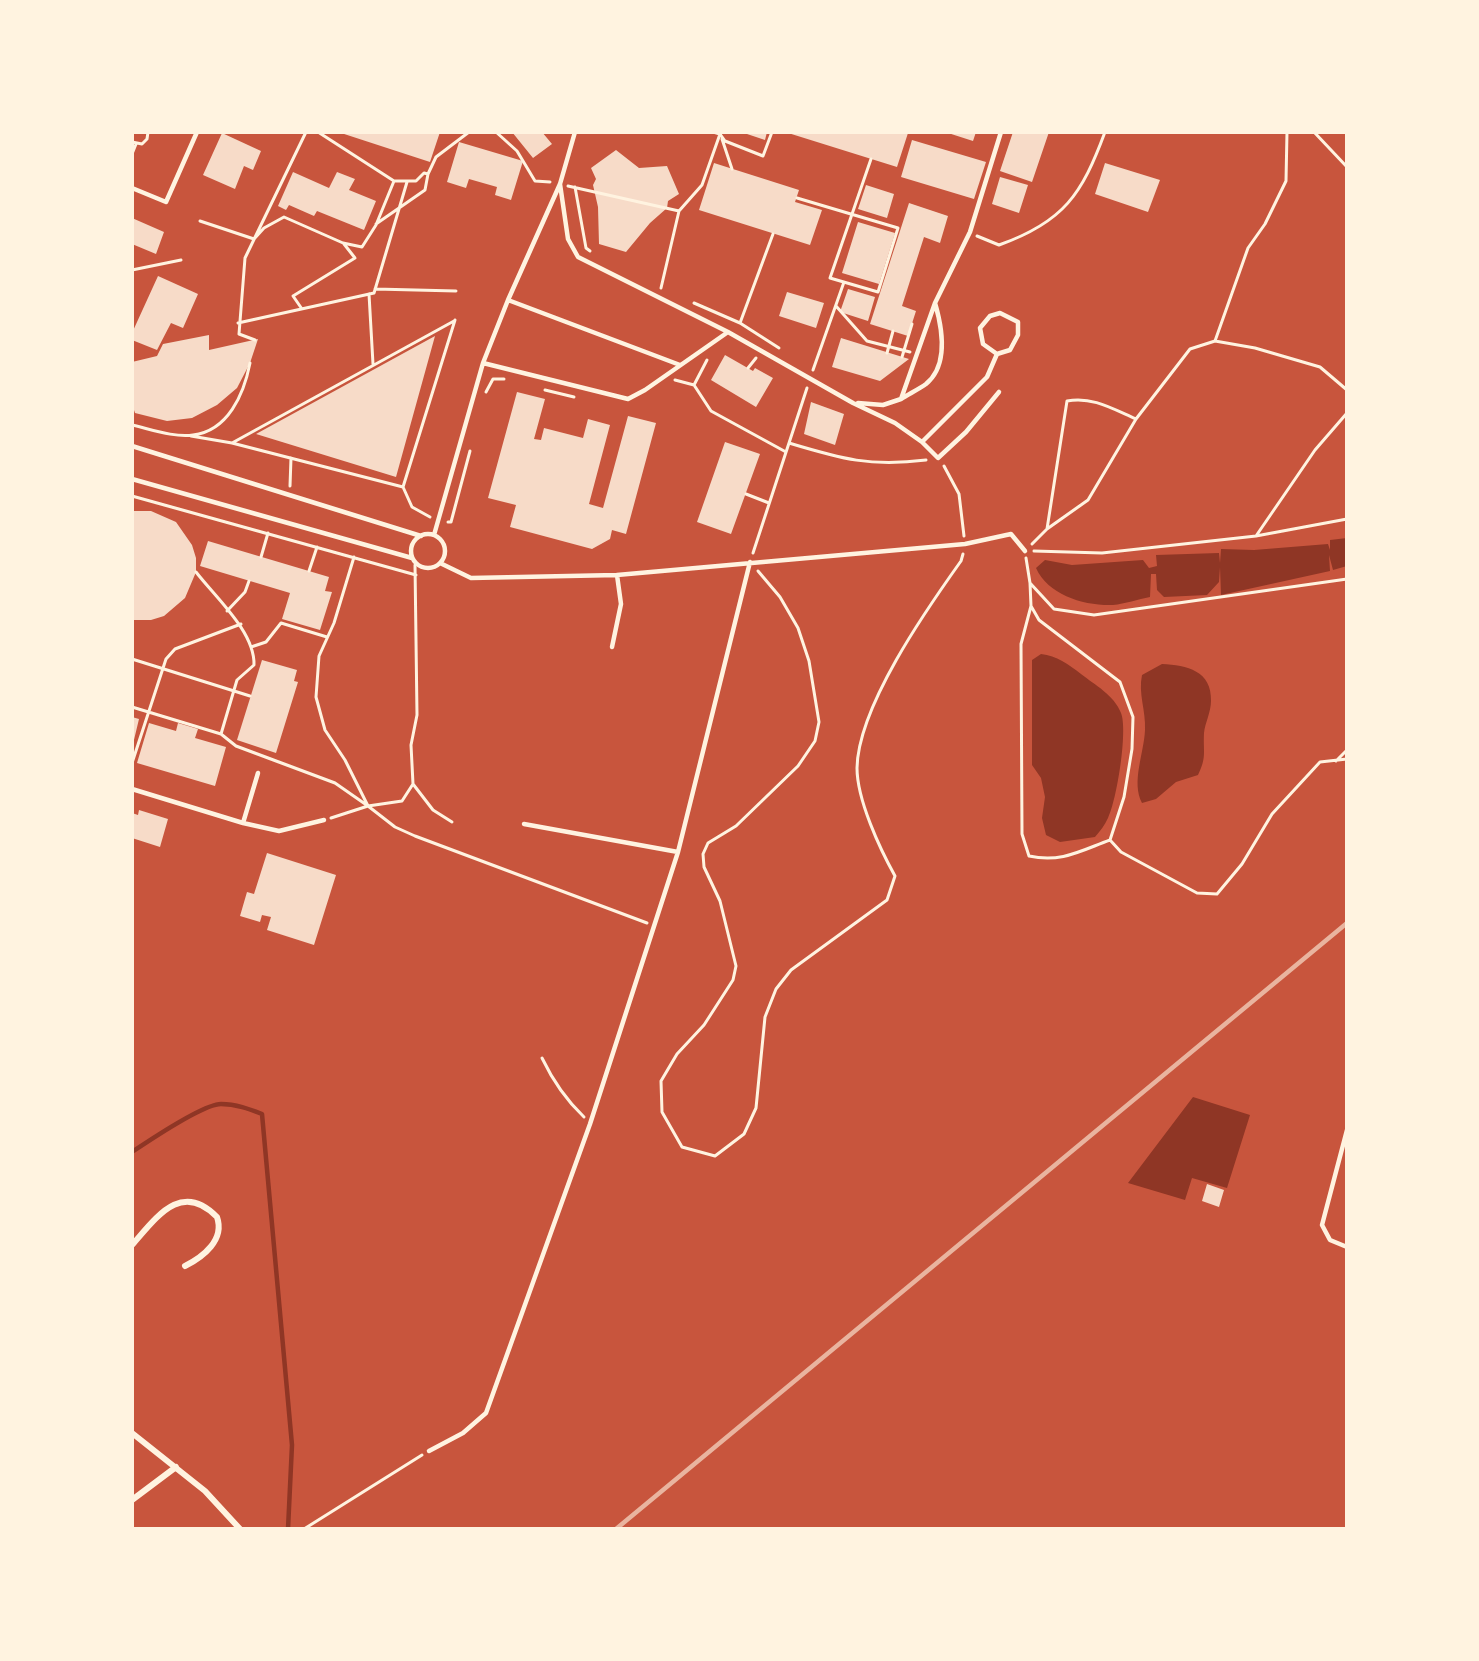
<!DOCTYPE html>
<html>
<head>
<meta charset="utf-8">
<style>
  body { margin:0 }
  #map { position:relative; width:1479px; height:1661px; overflow:hidden; background:#c8553d; font-family:Helvetica,sans-serif }
  canvas { display:block }
  .frame { position:absolute; inset:0; border:134px solid #fff3e0; pointer-events:none }
</style>
</head>
<body>
<div id="map">
<canvas width="1479" height="1661"></canvas>
<div class="frame"></div>
</div>
<script>
const ctx = document.querySelector('canvas').getContext('2d');
ctx.lineJoin = 'round';
function fillPath(path, color) { ctx.fillStyle = color; ctx.fill(path, 'evenodd'); }
function strokePath(path, color, width, dash) { ctx.strokeStyle = color; ctx.lineWidth = width; ctx.lineCap = dash ? 'butt' : 'round'; ctx.setLineDash(dash || []); ctx.stroke(path); }
fillPath(new Path2D(`
  M 1347,538 L 1347,566 L 1333,570 L 1329,555 L 1330,571 L 1221,595 L 1220,567 L 1219,582 L 1207,595 L 1164,597 L 1157,590 L 1156,574 L 1151,574 L 1150,597 C 1138,599 1125,604 1113,605 C 1084,606 1048,595 1036,568 L 1045,560 L 1072,565 L 1143,560 L 1149,568 L 1157,566 L 1156,555 L 1219,553 L 1220,563 L 1221,549 L 1254,550 L 1328,544 L 1330,550 L 1330,540 Z
  M 1041,654 C 1057,656 1068,664 1081,674 C 1095,685 1114,695 1121,713 C 1128,730 1117,800 1108,818 C 1105,825 1100,831 1095,837 L 1060,842 L 1046,835 L 1042,818 L 1045,797 L 1041,778 L 1032,765 L 1032,660 Z
  M 1162,664 C 1187,665 1212,671 1211,701 C 1211,712 1205,723 1204,733 C 1203,752 1207,757 1198,775 L 1176,782 L 1156,799 L 1142,803 C 1131,782 1144,754 1145,730 C 1146,710 1138,694 1142,675 Z
  M 1193,1097 L 1250,1115 L 1227,1188 L 1192,1178 L 1185,1200 L 1128,1183 Z`), '#8f3625');
strokePath(new Path2D(`
  M 132,1152 C 150,1140 203,1104 221,1104 C 236,1104 249,1109 262,1114 L 292,1445 L 288,1529`), '#8f3625', 4.5);
fillPath(new Path2D(`
  M 338,132 L 440,132 L 430,162 Z
  M 512,132 L 542,132 L 552,144 L 533,158 Z
  M 741,132 L 767,132 L 765,140 Z
  M 785,132 L 905,132 L 908,133 L 897,167 Z
  M 945,132 L 976,132 L 973,141 Z
  M 1013,132 L 1049,132 L 1032,182 L 1000,171 Z
  M 222,133 L 261,151 L 253,170 L 244,166 L 235,189 L 203,175 Z
  M 912,140 L 986,162 L 974,199 L 901,177 Z
  M 459,142 L 523,161 L 511,200 L 495,195 L 497,187 L 469,179 L 466,188 L 447,182 Z
  M 616,150 L 639,168 L 667,166 L 679,194 L 668,201 L 667,208 L 650,223 L 626,252 L 599,244 L 598,207 L 593,185 L 596,179 L 591,168 Z
  M 714,163 L 799,190 L 795,202 L 822,210 L 810,245 L 699,210 Z
  M 1105,163 L 1160,180 L 1148,212 L 1095,194 Z
  M 293,172 L 329,188 L 337,172 L 355,179 L 349,190 L 376,201 L 364,230 L 317,211 L 314,216 L 289,205 L 286,210 L 278,206 Z
  M 1000,177 L 1028,185 L 1019,213 L 992,204 Z
  M 866,185 L 894,194 L 887,218 L 858,209 Z
  M 909,203 L 948,216 L 940,243 L 924,237 L 902,306 L 916,311 L 908,336 L 870,324 Z
  M 132,218 L 164,232 L 156,254 L 132,244 Z
  M 858,222 L 895,233 L 879,284 L 842,273 Z
  M 158,276 L 198,294 L 183,328 L 171,323 L 157,350 L 132,340 L 132,333 Z
  M 848,289 L 875,297 L 868,321 L 840,312 Z
  M 787,292 L 824,303 L 816,328 L 779,316 Z
  M 209,335 L 209,350 L 258,339 L 250,363 L 237,388 L 217,405 L 192,418 L 167,421 L 135,413 L 132,404 L 132,362 L 157,356 L 163,344 Z
  M 435,336 L 396,477 L 256,434 Z
  M 841,338 L 909,359 L 880,381 L 832,367 Z
  M 725,355 L 753,371 L 755,368 L 773,378 L 756,407 L 711,380 Z
  M 517,392 L 545,399 L 534,439 L 541,440 L 544,428 L 583,438 L 588,419 L 610,425 L 589,504 L 603,508 L 628,416 L 656,423 L 626,534 L 612,530 L 610,539 L 592,549 L 510,527 L 516,505 L 488,498 Z
  M 811,402 L 844,414 L 835,445 L 804,434 Z
  M 725,442 L 760,454 L 731,534 L 697,522 Z
  M 132,511 L 151,511 L 176,522 L 192,545 L 196,558 L 196,572 L 185,598 L 164,616 L 151,620 L 132,620 Z
  M 208,541 L 329,577 L 325,591 L 332,592 L 320,630 L 282,619 L 290,593 L 200,566 Z
  M 262,660 L 297,670 L 294,681 L 298,682 L 276,753 L 237,740 Z
  M 132,717 L 139,719 L 133,744 L 132,744 Z
  M 149,723 L 176,731 L 178,723 L 198,729 L 195,738 L 226,747 L 215,786 L 137,763 Z
  M 139,810 L 168,819 L 160,847 L 132,838 L 132,813 L 138,815 Z
  M 267,853 L 336,875 L 314,945 L 267,930 L 271,917 L 262,915 L 260,922 L 240,916 L 247,892 L 254,894 Z
  M 1207,1184 L 1224,1190 L 1219,1207 L 1202,1201 Z`), '#f7dbc8');
strokePath(new Path2D(`
  M 318,132 L 394,181
  M 496,132 L 517,151 L 535,181 L 550,182
  M 713,132 L 720,134 L 725,141 L 763,156 L 772,132
  M 1314,132 L 1347,167
  M 722,139 L 732,169
  M 132,142 L 142,144 L 147,139 L 148,132
  M 132,154 L 136,144
  M 568,186 L 679,211 L 702,185 L 720,134
  M 575,187 L 586,248 L 590,251
  M 797,198 L 898,228 L 878,292 L 830,278 L 871,159
  M 200,221 L 254,239 L 264,228 L 284,217 L 343,243 L 362,247 L 376,225 L 394,181 L 416,181 L 424,173 L 428,174 L 436,157 L 469,132
  M 376,224 L 425,190 L 428,174
  M 977,236 L 999,245 C 1064,222 1082,194 1105,132
  M 132,270 L 181,260
  M 661,288 L 679,211
  M 375,289 L 456,291
  M 369,294 L 373,364
  M 694,303 L 740,323 L 773,234
  M 836,306 L 867,341 L 910,352
  M 302,309 L 293,296 L 355,258 L 344,244
  M 238,323 L 374,293 L 407,182
  M 740,323 L 779,348
  M 255,340 L 239,334 L 245,258 L 306,132
  M 1215,341 L 1248,248 L 1265,224 L 1286,181 L 1287,132
  M 887,353 L 893,331
  M 902,357 L 912,324
  M 707,360 L 694,385 L 711,411 L 786,452
  M 748,368 L 756,358
  M 813,370 L 844,282
  M 675,380 L 694,385
  M 545,390 L 574,397
  M 486,392 L 493,379 L 504,379
  M 132,425 C 150,429 175,438 193,435 C 228,431 244,394 250,363
  M 191,436 L 232,443 L 403,487
  M 232,443 L 454,321
  M 789,443 C 842,459 870,467 926,460
  M 944,466 L 959,494 L 964,536
  M 290,486 L 291,458
  M 746,494 L 769,503
  M 132,496 L 416,575
  M 430,517 L 412,507 L 403,487 L 455,320
  M 448,522 L 451,522 L 470,451
  M 1047,529 L 1067,401 C 1092,396 1113,409 1136,419
  M 1256,536 L 1347,519
  M 1032,544 L 1047,529 L 1088,500 L 1136,419 L 1190,349 L 1215,341 L 1255,348 L 1320,367 L 1347,390
  M 1034,551 L 1102,553 L 1256,536 L 1315,450 L 1347,413
  M 753,553 L 807,388
  M 261,557 L 268,533
  M 354,557 L 334,623 L 319,656 L 316,697 L 325,730 L 345,760 L 368,806 L 395,827 L 415,836 L 647,923
  M 1026,558 L 1030,583 L 1054,609 L 1094,615 L 1347,579
  M 415,565 L 417,715 L 411,745 L 413,784 L 433,810 L 452,822
  M 309,571 L 317,547
  M 758,571 L 780,597 L 798,628 L 809,661 L 819,722 L 815,741 L 798,766 L 736,826 L 708,843 L 703,854 L 704,867 L 720,901 L 736,966 L 733,980 L 704,1025 L 677,1054 L 661,1081 L 662,1112 L 682,1147 L 715,1156 L 744,1134 L 756,1108 L 765,1017 L 776,989 L 791,970 L 887,900 L 895,876 C 880,849 857,800 857,768 C 858,707 926,610 961,561 L 963,554
  M 1030,583 L 1031,606 L 1039,620 L 1120,682 L 1133,717 L 1132,749 L 1124,797 L 1110,840 L 1121,852 L 1197,893 L 1217,894 L 1242,864 L 1272,814 L 1320,762 L 1347,759
  M 1031,606 L 1021,644 L 1022,834 L 1029,856 C 1061,863 1080,851 1110,840
  M 227,611 L 245,592 L 249,581
  M 251,647 L 266,642 L 281,623 L 327,637
  M 132,659 L 250,696
  M 132,707 L 221,734 L 237,680 L 254,665 C 255,632 216,598 196,572
  M 221,734 L 236,746 L 335,783 L 368,806 L 402,801 L 413,784
  M 1336,761 L 1347,750
  M 132,763 L 166,659 L 175,649 L 241,624
  M 331,818 L 368,806
  M 542,1058 C 553,1081 565,1099 584,1117
  M 304,1529 L 422,1455`), '#fff3e0', 3);
strokePath(new Path2D(`
  M 560,184 L 568,239 L 578,257 L 728,332 L 853,403 L 895,423 L 922,442 L 987,377 L 997,354 L 1010,350 L 1018,335 L 1018,322 L 1000,313 L 990,316 L 980,328 L 983,344 L 997,354
  M 132,188 L 166,202 L 197,132
  M 508,300 L 560,184 L 575,132
  M 680,365 L 508,300 L 483,363 L 628,399 L 645,390 L 728,332
  M 901,399 C 909,394 919,389 926,384 C 949,365 942,327 935,303
  M 858,403 L 883,405 L 901,399 L 935,303 L 970,232 L 1001,132
  M 922,442 L 938,458 L 966,432 L 999,392
  M 132,446 L 421,536
  M 132,479 L 412,558
  M411 551a17 17 0 1 1 34 0a17 17 0 1 1-34 0Z
  M 434,535 L 483,363
  M 440,563 L 471,578 L 617,575 L 965,544 L 1011,534 L 1025,551
  M 612,647 L 621,604 L 617,575
  M 132,789 L 243,823 L 279,831 L 324,820
  M 243,823 L 258,773
  M 524,824 L 678,852
  M 1347,1130 L 1322,1225 L 1330,1240 L 1347,1247
  M 429,1451 L 463,1433 L 486,1413 L 590,1124 L 678,852 L 750,562`), '#fff3e0', 4.5);
strokePath(new Path2D(`
  M 132,1245 C 156,1218 181,1180 217,1217 C 225,1240 203,1257 185,1266
  M 132,1433 L 205,1491 L 240,1529
  M 132,1500 L 176,1467`), '#fff3e0', 6);
strokePath(new Path2D(`
  M 616,1529 L 1347,923`), '#e9b49f', 4.5);
</script>
</body>
</html>
